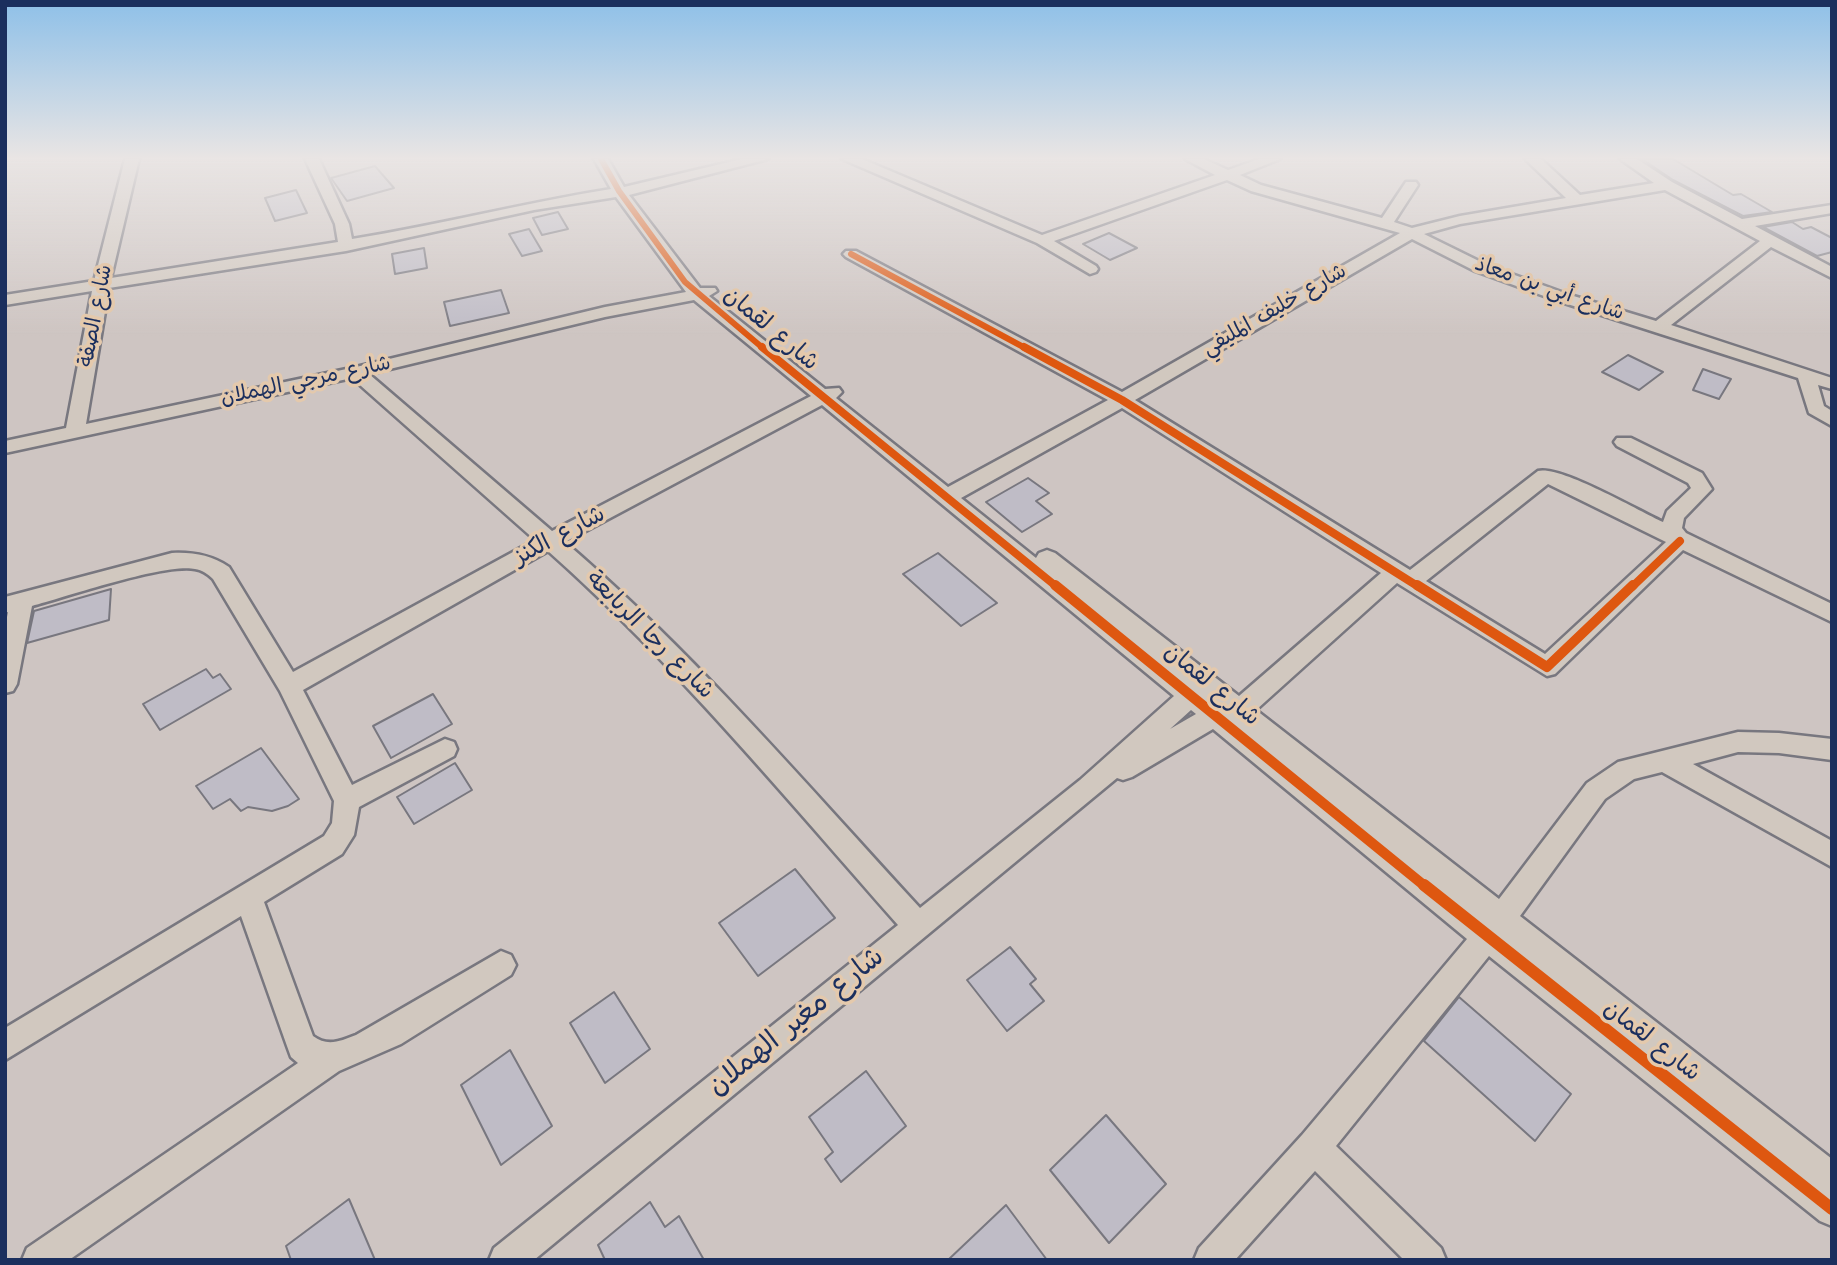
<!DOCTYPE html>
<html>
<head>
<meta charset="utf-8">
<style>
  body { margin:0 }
  #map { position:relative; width:1837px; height:1265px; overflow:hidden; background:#cec5c2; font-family:"Architects Daughter",sans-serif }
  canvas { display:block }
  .frame { position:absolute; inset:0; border:7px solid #1b2f5e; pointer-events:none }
</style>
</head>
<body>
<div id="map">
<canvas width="1837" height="1265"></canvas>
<div class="frame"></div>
</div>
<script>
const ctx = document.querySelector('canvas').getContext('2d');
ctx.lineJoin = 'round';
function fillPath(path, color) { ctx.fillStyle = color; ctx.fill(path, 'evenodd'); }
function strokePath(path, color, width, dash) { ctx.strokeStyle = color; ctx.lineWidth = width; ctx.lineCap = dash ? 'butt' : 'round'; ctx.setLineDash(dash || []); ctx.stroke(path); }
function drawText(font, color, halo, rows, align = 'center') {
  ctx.font = font + ' "Architects Daughter","Playpen Sans Arabic",sans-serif'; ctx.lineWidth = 7; ctx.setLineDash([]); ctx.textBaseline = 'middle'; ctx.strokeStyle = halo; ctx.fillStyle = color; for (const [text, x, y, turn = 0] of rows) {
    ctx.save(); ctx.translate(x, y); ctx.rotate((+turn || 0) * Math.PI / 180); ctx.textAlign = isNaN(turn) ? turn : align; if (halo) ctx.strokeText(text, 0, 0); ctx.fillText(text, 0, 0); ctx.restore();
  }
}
const building = new Path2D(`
  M 1642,159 L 1673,159 L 1733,195 L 1741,194 L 1772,212 L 1743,216 L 1673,180 Z
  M 375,166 L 394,188 L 347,201 L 331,178 Z
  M 296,190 L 307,213 L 275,221 L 265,198 Z
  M 558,212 L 568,229 L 542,235 L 533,218 Z
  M 1792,222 L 1803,229 L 1811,227 L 1832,238 L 1832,252 L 1817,256 L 1763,227 Z
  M 529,229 L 542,251 L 522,256 L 509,234 Z
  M 1109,233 L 1137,248 L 1110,260 L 1083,244 Z
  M 424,248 L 427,268 L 395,274 L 392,254 Z
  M 501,290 L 509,313 L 450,326 L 444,302 Z
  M 1628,355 L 1663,372 L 1639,390 L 1602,372 Z
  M 1703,369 L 1731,379 L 1719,399 L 1693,390 Z
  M 1028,478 L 1049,493 L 1036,501 L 1052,514 L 1022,532 L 986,502 Z
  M 938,553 L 997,603 L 961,626 L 903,574 Z
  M 111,589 L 109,620 L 27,643 L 34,611 Z
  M 206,669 L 213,678 L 220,674 L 231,689 L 160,730 L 143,704 Z
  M 433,694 L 452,724 L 391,758 L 373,726 Z
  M 261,748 L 299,799 L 288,806 L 272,811 L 248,807 L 241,811 L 230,799 L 213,809 L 196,786 Z
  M 455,763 L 472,790 L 414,824 L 397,797 Z
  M 795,869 L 835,918 L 758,976 L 719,923 Z
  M 1010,947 L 1036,979 L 1030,984 L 1044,1001 L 1007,1031 L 967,980 Z
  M 614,992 L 650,1049 L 605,1083 L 570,1023 Z
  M 1459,997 L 1571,1094 L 1535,1141 L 1424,1041 Z
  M 510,1050 L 552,1126 L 501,1165 L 461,1085 Z
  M 866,1071 L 906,1126 L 841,1182 L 825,1159 L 833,1152 L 809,1117 Z
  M 1106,1115 L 1166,1184 L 1109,1243 L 1050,1170 Z
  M 349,1199 L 375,1260 L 291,1260 L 286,1246 Z
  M 650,1202 L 665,1227 L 679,1216 L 704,1260 L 605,1260 L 598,1245 Z
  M 1006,1205 L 1047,1260 L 948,1260 Z`);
fillPath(building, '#bfbcc6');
strokePath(building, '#78777f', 2);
const minor = new Path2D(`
  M 125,159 L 139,159 L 111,278 L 338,242 L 335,224 L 305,159 L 319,159 L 349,224 L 352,239 C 439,225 524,203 611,189 L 594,159 L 608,159 L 624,187 L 742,159 L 768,159 L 629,195 L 700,288 L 715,288 L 717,291 L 709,296 L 825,389 L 839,388 L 842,392 L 836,398 L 948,487 L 1108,400 L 846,257 L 843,254 L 846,251 L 856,251 L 1122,392 L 1400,233 L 1251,191 L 1227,180 L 1054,241 L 1096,266 L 1098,269 L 1096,272 L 1090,274 L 1037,243 L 842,159 L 862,159 L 1042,235 L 1215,175 L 1185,159 L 1204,159 L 1228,170 L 1259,159 L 1280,159 L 1240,175 L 1261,185 L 1382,218 L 1406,182 L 1416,182 L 1418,185 L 1394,222 L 1412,228 L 1460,216 L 1566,198 L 1525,159 L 1541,159 L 1580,195 L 1654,183 L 1620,159 L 1637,159 L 1672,182 L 1742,219 L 1832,205 L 1832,213 L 1755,226 L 1832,267 L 1832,278 L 1771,247 L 1671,325 L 1832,378 L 1832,389 L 1818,385 L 1824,406 L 1832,411 L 1832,426 L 1809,413 L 1798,378 L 1555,300 L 1475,271 L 1412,239 L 1135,400 L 1410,570 L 1538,471 C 1560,465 1639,511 1663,522 L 1667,511 L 1691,488 L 1688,483 L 1617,446 L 1614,442 L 1617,438 L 1631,438 L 1702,473 L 1712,489 L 1684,518 L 1682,528 L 1686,533 L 1832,604 L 1832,622 L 1683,550 L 1555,674 L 1547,676 L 1397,583 L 1256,710 L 1499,899 L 1587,783 L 1618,762 L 1738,732 L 1779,733 L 1832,739 L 1832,760 L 1779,753 L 1738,752 L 1693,764 L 1832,841 L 1832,867 L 1662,772 L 1634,779 L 1605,799 L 1520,916 L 1832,1159 L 1832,1226 L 1820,1221 L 1489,956 L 1336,1146 L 1441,1248 L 1446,1260 L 1404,1260 L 1315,1171 L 1235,1260 L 1194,1260 L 1199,1248 L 1302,1135 L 1467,939 L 1213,729 L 1132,777 L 1123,780 L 1117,778 L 534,1260 L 489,1260 L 494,1248 L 898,925 C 785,797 676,665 548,551 L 303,690 L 352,785 L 445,739 L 454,742 L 457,749 L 454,756 L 359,807 L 354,835 L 342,854 L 264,902 L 313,1036 C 327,1047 341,1041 356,1035 L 501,951 L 511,955 L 516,965 L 511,975 L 401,1044 L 339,1071 L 69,1260 L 22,1260 L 27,1248 L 298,1063 L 291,1057 L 287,1046 L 241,916 L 5,1060 L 5,1028 L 324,836 L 332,823 L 334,801 L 280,691 L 213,579 C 208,574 202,570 195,569 C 165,563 66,597 32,606 L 17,684 L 13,691 L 5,693 L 5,627 L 8,612 L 5,613 L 5,597 L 172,553 C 193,552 211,555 229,567 L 293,672 L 535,540 L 352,378 L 5,453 L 5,441 L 66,428 L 92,291 L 5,305 L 5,295 L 94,281 ZM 1665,190 L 1760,241 L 1656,321 L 1567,294 L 1487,265 L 1424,234 L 1460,224 ZM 616,197 L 686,292 L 605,307 L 356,367 L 86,424 L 109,288 L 346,251 L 534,210 ZM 694,300 L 811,396 L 552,531 L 369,374 L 605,317 ZM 822,405 L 1174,696 L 1080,780 L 920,908 C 805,783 694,653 565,542 ZM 1122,408 L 1381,573 L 1239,696 L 1055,553 L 1047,550 L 1039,553 L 1036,558 L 961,498 ZM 1548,484 L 1666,542 L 1545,654 L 1426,581 ZM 1191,710 L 1196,714 L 1170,729 Z`);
strokePath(minor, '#78777f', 5);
fillPath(minor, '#d1c8bf');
strokePath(new Path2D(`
  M 601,159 L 619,191 L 685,282 L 764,349
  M 851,254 L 1027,349`), '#de5710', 6);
strokePath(new Path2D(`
  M 762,347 L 1057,587
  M 1024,347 L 1122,400 L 1419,587
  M 1632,587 L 1680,541`), '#de5710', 8);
strokePath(new Path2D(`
  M 1055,585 L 1426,887
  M 1417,585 L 1547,667 L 1633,585`), '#de5710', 10);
strokePath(new Path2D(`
  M 1424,885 L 1832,1209`), '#de5710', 12);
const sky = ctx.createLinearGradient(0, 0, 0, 336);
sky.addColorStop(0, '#8ec0e8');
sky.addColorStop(0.47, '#e9e5e4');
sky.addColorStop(1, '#e9e5e400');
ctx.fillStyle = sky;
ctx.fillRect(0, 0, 1837, 336);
drawText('21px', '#1b2f5e', '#e4c9ac', [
  ["شارع أبي بن معاذ",1549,290,19],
  ["شارع خليف المليفي",1275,311,-30],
  ["شارع الصفة",97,316,-79],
  ["شارع مرجي الهملان",306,382,-12]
]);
drawText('24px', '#1b2f5e', '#e4c9ac', [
  ["شارع لقمان",770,330,40],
  ["شارع الكنز",560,537,-28],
  ["شارع رجا الربابعة",649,636,45],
  ["شارع لقمان",1211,686,39],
  ["شارع لقمان",1651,1042,38]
]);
drawText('28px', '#1b2f5e', '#e4c9ac', [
  ["شارع مغير الهملان",797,1023,-39]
]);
</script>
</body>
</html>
